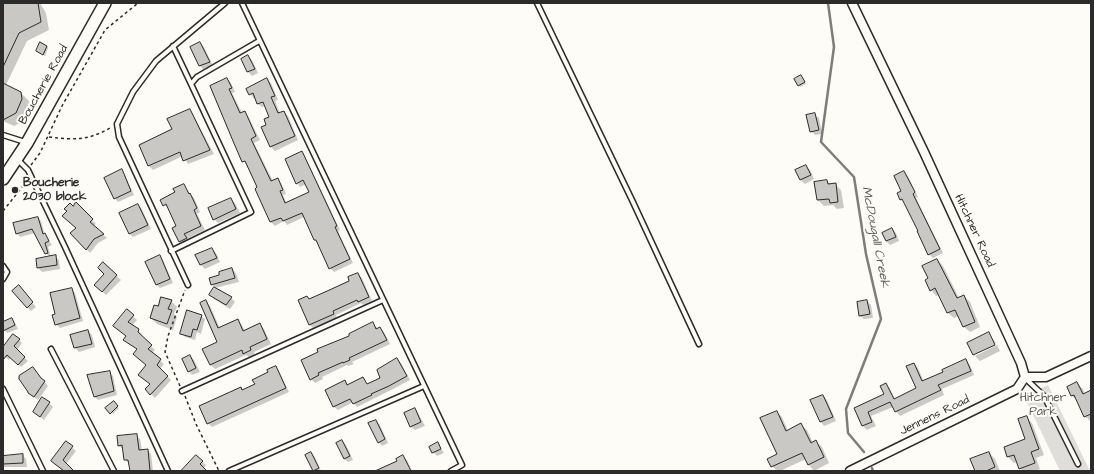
<!DOCTYPE html>
<html>
<head>
<meta charset="utf-8">
<style>
  body { margin:0 }
  #map { position:relative; width:1094px; height:474px; overflow:hidden; background:#fdfcf7; font-family:"Architects Daughter",sans-serif }
  canvas { display:block }
  .frame { position:absolute; inset:0; border:4px solid #2b2b2b; pointer-events:none }
</style>
</head>
<body>
<div id="map">
<canvas width="1094" height="474"></canvas>
<div class="frame"></div>
</div>
<script>
const ctx = document.querySelector('canvas').getContext('2d');
ctx.lineJoin = 'round';
function fillPath(path, color) { ctx.fillStyle = color; ctx.fill(path, 'evenodd'); }
function strokePath(path, color, width, dash) { ctx.strokeStyle = color; ctx.lineWidth = width; ctx.lineCap = dash ? 'butt' : 'round'; ctx.setLineDash(dash || []); ctx.stroke(path); }
function drawText(font, color, halo, rows, align = 'center') {
  ctx.font = font + ' "Architects Daughter",sans-serif'; ctx.lineWidth = 4; ctx.setLineDash([]); ctx.textBaseline = 'middle'; ctx.strokeStyle = halo; ctx.fillStyle = color; for (const [text, x, y, turn = 0] of rows) {
    ctx.save(); ctx.translate(x, y); ctx.rotate((+turn || 0) * Math.PI / 180); ctx.textAlign = isNaN(turn) ? turn : align; if (halo) ctx.strokeText(text, 0, 0); ctx.fillText(text, 0, 0); ctx.restore();
  }
}
fillPath(new Path2D(`
  M 1048,385 L 1090,471 L 1060,471 L 1024,396 Z`), '#dfdeda');
fillPath(new Path2D(`
  M 5,3 L 40,3 L 46,13 L 49,30 L 27,41 L 6,85 L 21,93 L 29,101 L 30,108 L 24,121 L 14,126 L 3,121 L 3,4 Z
  M 200,43 L 204,47 L 213,66 L 204,70 L 200,66 L 191,47 Z
  M 47,46 L 48,48 L 45,56 L 37,51 Z
  M 248,56 L 252,60 L 258,73 L 252,76 L 248,72 L 242,59 Z
  M 803,78 L 806,84 L 800,87 L 799,85 Z
  M 227,79 L 231,83 L 235,92 L 232,93 L 242,113 L 244,112 L 248,116 L 260,140 L 254,143 L 273,181 L 277,179 L 281,183 L 286,194 L 283,195 L 287,204 L 310,193 L 306,184 L 300,187 L 297,183 L 302,152 L 305,156 L 340,230 L 338,231 L 353,263 L 334,272 L 330,268 L 319,244 L 315,240 L 304,217 L 287,225 L 284,221 L 275,226 L 271,222 L 256,189 L 258,188 L 234,141 Z
  M 267,79 L 271,83 L 278,100 L 275,101 L 280,113 L 284,112 L 288,116 L 298,140 L 275,151 L 271,147 L 262,128 L 267,126 L 270,118 L 265,106 L 262,107 L 258,104 L 256,98 L 254,99 L 247,89 Z
  M 189,110 L 193,114 L 214,154 L 188,164 L 183,156 L 153,170 L 149,166 L 140,146 L 173,129 Z
  M 815,115 L 819,118 L 822,134 L 815,135 L 811,131 Z
  M 806,166 L 810,170 L 814,179 L 805,184 L 801,180 L 796,171 Z
  M 121,171 L 125,175 L 134,195 L 118,202 L 115,198 Z
  M 904,172 L 908,176 L 918,197 L 916,198 L 943,253 L 933,258 L 929,254 L 905,203 L 901,199 Z
  M 827,181 L 830,184 L 835,184 L 841,190 L 844,208 L 837,209 L 833,205 L 824,206 L 818,200 Z
  M 183,185 L 194,198 L 200,212 L 197,214 L 205,230 L 188,238 L 190,242 L 184,245 L 180,241 L 177,227 L 169,208 L 164,205 Z
  M 231,199 L 235,203 L 240,213 L 218,223 L 214,219 Z
  M 138,205 L 142,209 L 151,229 L 133,237 L 129,233 Z
  M 73,207 L 80,207 L 96,224 L 93,226 L 107,238 L 98,243 L 90,253 L 72,233 L 77,228 Z
  M 38,218 L 41,221 L 45,235 L 52,245 L 48,247 L 51,257 L 55,257 L 59,260 L 60,269 L 42,272 L 38,268 L 37,260 L 50,257 L 46,253 L 35,233 L 20,237 L 17,233 Z
  M 892,229 L 896,233 L 899,241 L 890,245 L 886,241 L 883,233 Z
  M 212,249 L 216,253 L 220,262 L 205,269 L 201,265 L 197,256 Z
  M 159,256 L 163,260 L 173,283 L 160,288 L 156,284 Z
  M 937,260 L 943,266 L 959,298 L 964,296 L 970,302 L 980,327 L 970,332 L 964,327 L 959,316 L 954,318 L 948,313 L 939,295 L 936,296 L 931,290 Z
  M 103,264 L 121,280 L 106,295 L 95,285 L 105,274 Z
  M 232,269 L 236,273 L 239,282 L 215,288 L 231,298 L 235,302 L 230,309 L 214,299 L 211,295 L 215,287 L 212,284 L 221,276 L 220,273 Z
  M 358,274 L 362,278 L 372,301 L 363,305 L 361,303 L 336,315 L 337,318 L 313,328 L 310,325 L 310,300 L 351,281 Z
  M 72,289 L 75,293 L 83,321 L 60,328 L 56,324 L 56,315 Z
  M 22,290 L 36,307 L 31,311 L 27,307 Z
  M 171,301 L 177,307 L 174,314 L 177,317 L 173,330 L 157,324 L 151,318 L 158,307 Z
  M 206,301 L 210,306 L 220,328 L 237,320 L 242,325 L 245,331 L 259,324 L 264,329 L 271,344 L 254,352 L 255,354 L 249,357 L 246,355 L 215,369 L 210,364 L 219,342 Z
  M 867,301 L 871,305 L 873,318 L 864,319 L 860,316 Z
  M 133,316 L 137,320 L 132,326 L 142,334 L 141,336 L 155,350 L 152,353 L 164,364 L 160,369 L 171,380 L 155,398 L 146,389 L 151,384 L 147,365 L 138,350 L 124,340 L 127,336 L 119,330 Z
  M 201,316 L 205,319 L 201,334 L 197,332 L 195,340 L 185,337 L 182,333 Z
  M 12,320 L 15,323 L 18,329 L 7,333 L 3,328 L 3,324 Z
  M 373,323 L 378,329 L 380,328 L 384,332 L 390,344 L 352,362 L 354,364 L 348,366 L 347,365 L 322,377 L 323,379 L 315,383 L 311,379 Z
  M 88,331 L 92,335 L 95,347 L 79,352 L 75,348 L 71,335 Z
  M 989,334 L 996,343 L 975,354 L 975,356 L 997,345 L 1000,351 L 980,361 L 974,355 L 968,344 Z
  M 19,340 L 22,343 L 17,350 L 28,361 L 21,367 L 11,357 L 9,360 L 3,355 L 3,349 Z
  M 190,356 L 194,360 L 200,372 L 192,375 L 189,371 Z
  M 397,360 L 401,363 L 410,380 L 393,389 L 357,407 L 353,402 L 338,410 L 334,407 L 327,391 L 345,382 L 348,385 L 363,378 L 368,385 L 382,378 Z
  M 965,360 L 970,365 L 974,375 L 942,389 L 944,395 L 900,416 L 893,407 L 871,416 L 876,426 L 867,430 L 863,426 L 855,408 L 885,395 L 886,384 L 890,389 L 895,400 L 918,389 L 914,364 L 918,368 L 924,382 Z
  M 275,367 L 279,371 L 289,392 L 212,427 L 208,423 L 241,389 L 243,391 L 256,385 Z
  M 33,368 L 48,386 L 38,400 L 29,393 Z
  M 109,372 L 113,376 L 117,395 L 98,400 L 94,396 Z
  M 1077,383 L 1083,389 L 1085,394 L 1091,392 L 1091,422 L 1085,416 L 1078,401 L 1072,396 Z
  M 823,396 L 827,400 L 836,421 L 824,426 L 821,422 Z
  M 113,402 L 119,408 L 113,414 L 107,408 Z
  M 49,403 L 53,407 L 44,420 L 34,412 Z
  M 415,409 L 418,413 L 425,426 L 415,430 L 411,427 L 405,413 Z
  M 777,412 L 782,417 L 788,431 L 801,425 L 807,430 L 813,443 L 816,442 L 822,447 L 829,463 L 814,471 L 809,465 L 806,459 L 780,471 L 777,471 L 772,466 L 778,455 Z
  M 1026,417 L 1032,423 L 1044,455 L 1036,458 L 1040,469 L 1035,471 L 1023,471 L 1020,468 L 1018,462 L 1014,463 L 1008,457 L 1005,447 L 1026,440 Z
  M 376,421 L 380,425 L 388,443 L 382,446 L 379,442 Z
  M 136,435 L 140,439 L 142,450 L 147,450 L 151,454 L 153,471 L 131,471 L 129,463 L 125,460 L 123,449 L 119,446 Z
  M 342,441 L 346,445 L 353,460 L 348,462 L 344,458 Z
  M 66,443 L 76,451 L 66,464 L 73,471 L 63,471 L 52,461 Z
  M 438,444 L 444,453 L 437,456 L 433,452 Z
  M 311,453 L 315,457 L 321,471 L 313,471 Z
  M 989,453 L 995,459 L 1000,471 L 976,471 Z
  M 22,455 L 26,459 L 27,467 L 3,467 L 3,457 Z
  M 196,456 L 206,465 L 203,469 L 205,471 L 184,471 Z
  M 403,457 L 407,460 L 412,471 L 383,471 L 398,461 Z`), '#0003');
strokePath(new Path2D(`
  M 828,3 L 834,47 L 821,142 L 854,177 L 866,254 L 881,319 L 846,409 L 848,433 L 864,452
  M 872,468 L 873,471`), '#7e7d7b', 2.5);
const building = new Path2D(`
  M 3,3 L 38,3 L 41,22 L 19,33 L 3,67 Z
  M 40,42 L 47,46 L 43,55 L 36,51 Z
  M 200,42 L 210,62 L 199,66 L 190,47 Z
  M 248,55 L 255,69 L 247,72 L 241,59 Z
  M 801,75 L 805,82 L 798,86 L 794,79 Z
  M 227,78 L 232,88 L 229,89 L 240,113 L 245,111 L 256,136 L 251,139 L 271,181 L 278,178 L 283,190 L 280,191 L 285,203 L 309,192 L 303,180 L 296,184 L 285,159 L 302,151 L 337,226 L 335,227 L 350,259 L 329,269 L 316,240 L 314,240 L 302,213 L 283,221 L 281,218 L 270,222 L 255,189 L 257,187 L 245,161 L 242,162 L 233,141 L 210,86 Z
  M 267,78 L 275,96 L 271,97 L 278,113 L 284,111 L 295,136 L 270,147 L 261,127 L 266,125 L 264,119 L 269,117 L 263,102 L 257,104 L 253,93 L 249,95 L 246,89 Z
  M 3,83 L 21,92 L 22,99 L 16,113 L 3,120 Z
  M 190,109 L 210,150 L 183,161 L 180,152 L 148,166 L 139,145 L 172,129 L 167,119 Z
  M 815,113 L 819,130 L 810,132 L 806,115 Z
  M 806,165 L 811,175 L 800,180 L 795,170 Z
  M 122,169 L 131,191 L 114,199 L 104,178 Z
  M 904,171 L 915,192 L 913,194 L 940,249 L 928,255 L 917,231 L 918,231 L 902,199 L 900,200 L 897,193 L 901,191 L 894,176 Z
  M 827,180 L 828,184 L 836,183 L 838,202 L 830,203 L 829,199 L 817,200 L 814,182 Z
  M 184,184 L 189,194 L 190,193 L 197,208 L 194,210 L 201,226 L 184,234 L 187,238 L 179,242 L 172,228 L 176,226 L 166,204 L 163,206 L 160,200 L 175,192 L 173,189 Z
  M 231,198 L 236,209 L 213,220 L 208,208 Z
  M 76,202 L 93,219 L 90,222 L 104,234 L 94,239 L 86,250 L 70,233 L 76,228 L 62,216 L 67,211 L 64,209 L 70,203 L 73,206 Z
  M 138,204 L 148,225 L 129,234 L 119,213 Z
  M 38,217 L 43,234 L 45,233 L 49,241 L 45,243 L 48,253 L 45,254 L 32,229 L 16,234 L 13,223 Z
  M 892,228 L 896,237 L 886,241 L 882,233 Z
  M 212,248 L 217,258 L 200,265 L 195,255 Z
  M 56,255 L 57,265 L 37,268 L 36,259 Z
  M 160,255 L 170,279 L 156,285 L 145,262 Z
  M 937,259 L 957,298 L 964,295 L 975,322 L 963,327 L 955,310 L 947,313 L 935,288 L 930,291 L 925,280 L 928,278 L 922,266 Z
  M 103,262 L 117,275 L 102,292 L 94,285 L 104,274 L 98,268 Z
  M 232,268 L 235,278 L 211,285 L 209,278 L 219,275 L 219,272 Z
  M 358,273 L 369,297 L 358,302 L 357,300 L 333,311 L 334,314 L 309,325 L 298,300 L 307,296 L 309,299 L 325,292 L 349,281 L 348,277 Z
  M 19,285 L 33,302 L 27,308 L 12,291 Z
  M 214,287 L 232,297 L 226,305 L 209,295 Z
  M 72,288 L 80,318 L 55,325 L 52,315 L 55,314 L 50,293 Z
  M 161,297 L 172,300 L 168,309 L 172,310 L 167,324 L 150,318 L 154,305 L 158,306 Z
  M 206,300 L 218,328 L 238,319 L 243,331 L 260,323 L 267,339 L 250,347 L 251,350 L 243,354 L 242,350 L 210,365 L 202,349 L 217,342 L 200,303 Z
  M 867,300 L 870,314 L 859,316 L 857,302 Z
  M 127,309 L 134,315 L 128,322 L 139,329 L 138,332 L 152,345 L 148,349 L 161,359 L 157,365 L 168,376 L 150,395 L 145,389 L 150,384 L 138,375 L 146,365 L 133,354 L 137,349 L 123,340 L 126,336 L 113,326 Z
  M 187,310 L 202,315 L 197,330 L 193,329 L 191,337 L 180,334 Z
  M 12,318 L 15,325 L 3,331 L 3,322 Z
  M 373,322 L 376,329 L 380,327 L 387,340 L 349,358 L 350,360 L 343,363 L 343,362 L 318,373 L 319,375 L 310,380 L 301,360 L 318,352 L 317,349 L 349,336 L 349,334 Z
  M 88,330 L 92,344 L 74,348 L 70,335 Z
  M 989,332 L 995,345 L 973,355 L 967,343 Z
  M 13,334 L 20,339 L 14,346 L 25,357 L 18,365 L 7,355 L 3,360 L 3,347 Z
  M 190,355 L 196,368 L 188,372 L 182,359 Z
  M 397,358 L 407,376 L 389,386 L 371,394 L 372,395 L 353,404 L 350,399 L 333,407 L 325,390 L 345,380 L 347,385 L 363,377 L 367,384 L 380,378 L 377,370 Z
  M 966,359 L 971,371 L 938,385 L 941,390 L 895,412 L 890,402 L 868,412 L 872,422 L 862,426 L 854,408 L 884,394 L 880,386 L 886,383 L 894,399 L 916,388 L 906,366 L 914,363 L 922,381 L 943,372 L 942,370 Z
  M 276,366 L 286,388 L 207,424 L 199,406 L 241,387 L 242,390 L 255,384 L 252,380 L 268,372 L 267,370 Z
  M 33,367 L 41,378 L 45,381 L 34,397 L 28,393 L 28,392 L 19,379 L 19,376 Z
  M 110,371 L 114,391 L 94,397 L 87,375 Z
  M 1077,382 L 1083,394 L 1091,390 L 1091,414 L 1084,417 L 1074,395 L 1071,396 L 1067,387 Z
  M 823,395 L 833,417 L 820,422 L 810,400 Z
  M 42,397 L 50,402 L 40,417 L 33,412 Z
  M 114,401 L 118,406 L 110,414 L 105,408 Z
  M 415,408 L 421,422 L 410,427 L 404,413 Z
  M 777,411 L 786,431 L 801,423 L 811,443 L 816,440 L 824,457 L 808,465 L 802,453 L 771,467 L 767,459 L 777,454 L 760,418 Z
  M 1027,416 L 1039,449 L 1031,452 L 1035,463 L 1019,469 L 1014,455 L 1007,457 L 1004,447 L 1025,439 L 1018,419 Z
  M 376,420 L 385,439 L 378,443 L 368,423 Z
  M 137,434 L 139,450 L 148,449 L 150,471 L 130,471 L 128,460 L 124,460 L 122,445 L 118,446 L 117,436 Z
  M 342,440 L 350,456 L 344,459 L 336,443 Z
  M 66,441 L 73,446 L 63,460 L 74,471 L 64,471 L 51,461 Z
  M 438,442 L 441,449 L 432,453 L 429,447 Z
  M 311,452 L 319,468 L 313,471 L 305,455 Z
  M 989,452 L 995,467 L 986,471 L 975,471 L 970,459 Z
  M 23,454 L 23,463 L 3,464 L 3,456 Z
  M 196,455 L 203,461 L 200,464 L 207,471 L 181,471 Z
  M 403,455 L 411,471 L 375,471 L 397,461 L 396,459 Z`);
fillPath(building, '#c9c8c4');
strokePath(building, '#2b2b2b', 1);
const service = new Path2D(`
  M 242,3 L 462,465 L 451,471
  M 537,3 L 632,200 L 699,344
  M 173,46 L 191,84
  M 3,135 L 25,142
  M 17,159 L 28,170 L 65,247 L 168,471
  M 171,251 L 251,212 L 191,84 L 197,77 L 259,41
  M 3,266 L 7,272 L 3,279
  M 188,285 L 119,137 L 117,124 L 133,92 L 156,61 L 225,3
  M 51,349 L 114,471
  M 1025,378 L 1044,396 L 1078,464
  M 3,389 L 43,471
  M 182,391 L 383,300
  M 229,471 L 424,386`);
const minor = new Path2D(`
  M 852,3 L 924,152 L 1021,363 L 1025,377
  M 1025,377 L 1046,377 L 1091,356
  M 850,471 L 1017,389 L 1025,377`);
const secondary = new Path2D(`
  M 3,179 L 27,143 L 105,3`);
strokePath(service, '#2b2b2b', 7);
strokePath(minor, '#2b2b2b', 11);
strokePath(secondary, '#2b2b2b', 14);
strokePath(new Path2D(`
  M 49,137 C 76,140 87,141 112,127
  M 31,165 L 40,153 L 62,106 L 105,30 L 138,3
  M 3,211 L 23,186 L 25,178
  M 180,386 L 165,352 L 168,336 L 185,290
  M 185,396 L 196,424 L 219,471`), '#2b2b2b', 1.5, [3, 3]);
strokePath(service, '#fdfcf7', 4);
strokePath(minor, '#fdfcf7', 8);
strokePath(secondary, '#fdfcf7', 11);
for (const [x, y, r, color] of [
  [15,190,4,"#2b2b2b"]
]) { const dot = new Path2D(); dot.arc(x, y, r, 0, 2 * Math.PI); ctx.fillStyle = color; ctx.fill(dot); strokePath(dot, '#fdfcf7', 1.5); }
drawText('12px', '#2b2b2b', '#fdfcf7', [
  ["Boucherie Road",44,85,-61],
  ["Hitchner Road",974,231,65],
  ["Jennens Road",935,416,-26]
]);
drawText('bold 12px', '#2b2b2b', '#fdfcf7', [
  ["Boucherie",23,183],
  ["2030 block",23,197]
], 'left');
drawText('12px', '#585857', '#fdfcf7', [
  ["Hitchner",1043,398],
  ["Park",1043,412]
]);
drawText('italic 13px', '#5b5b5a', '#fdfcf7', [
  ["McDougall Creek",875,237,79]
]);
</script>
</body>
</html>
